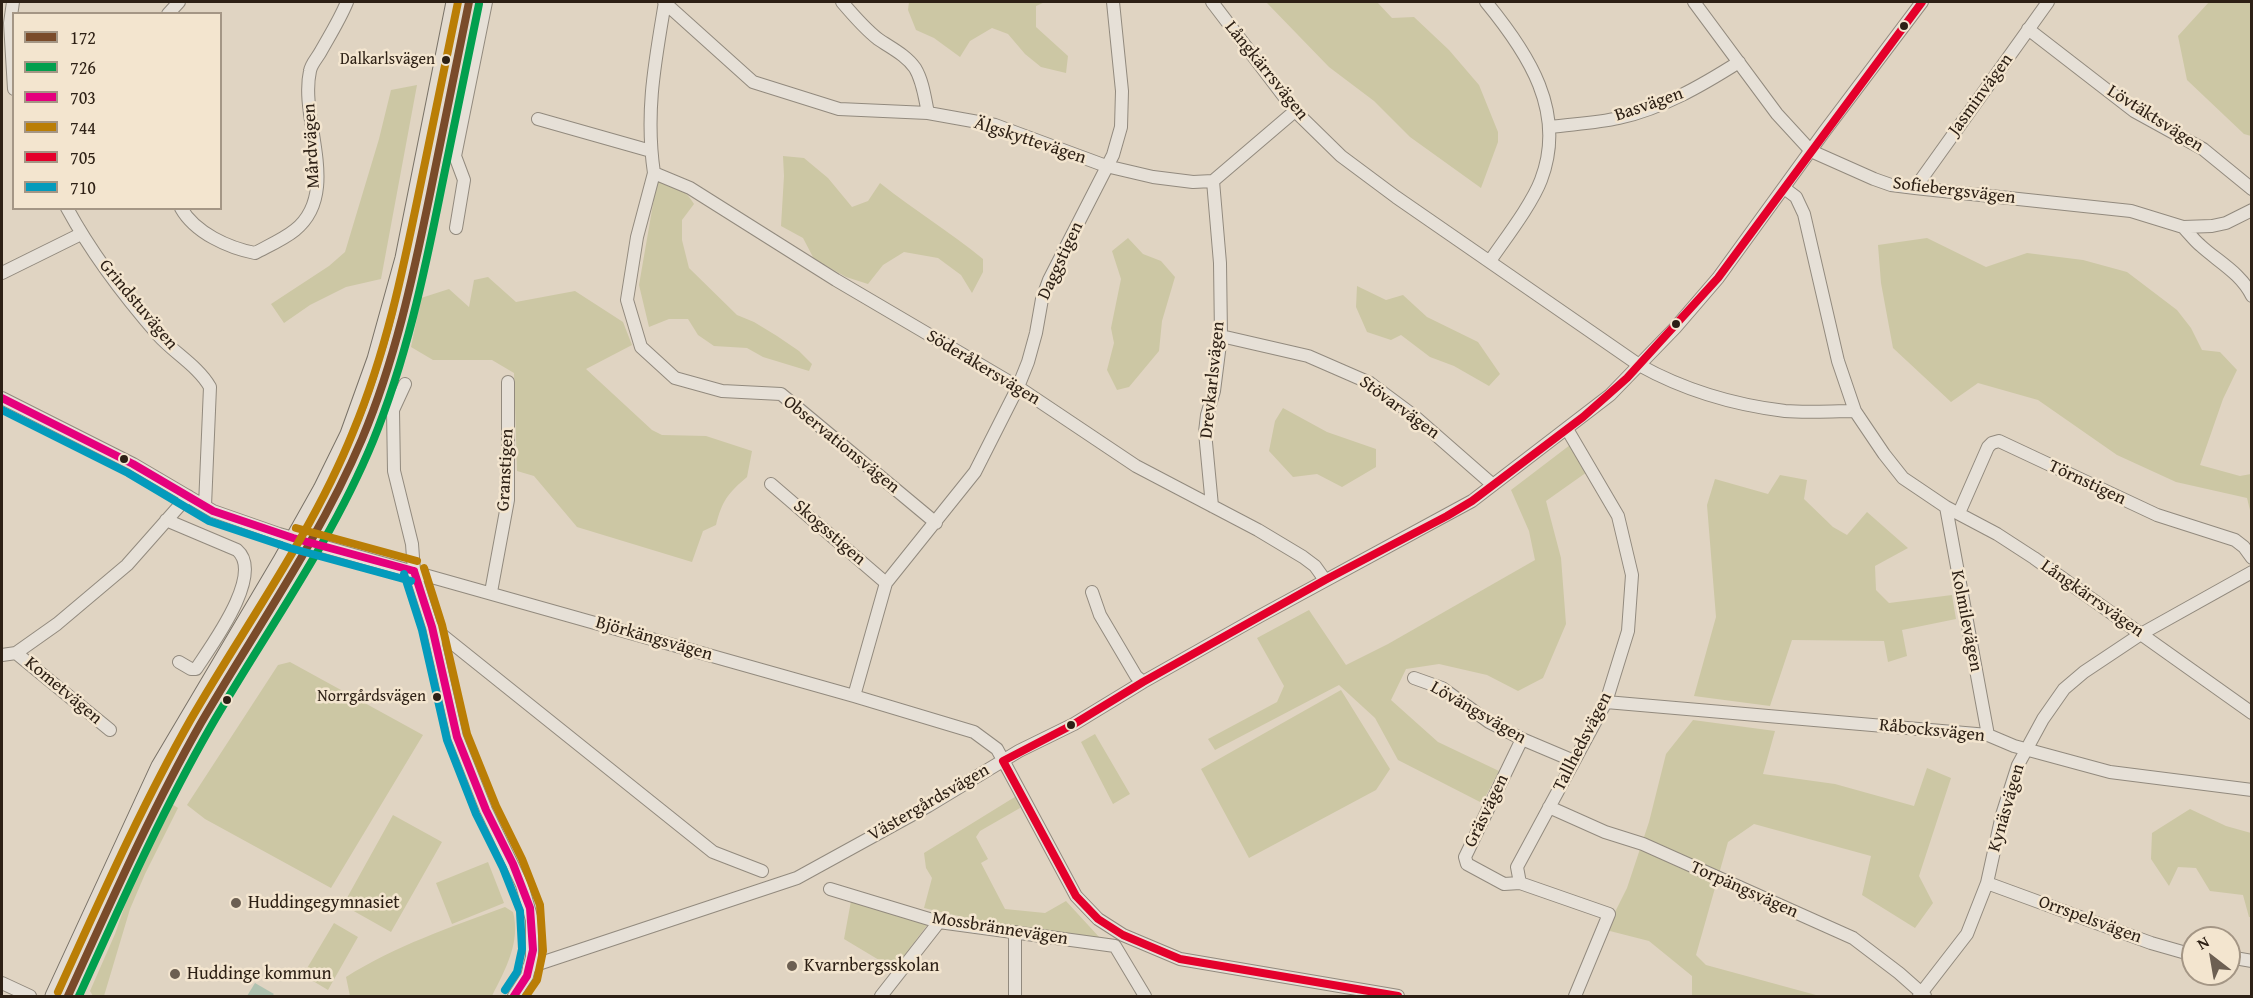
<!DOCTYPE html>
<html>
<head>
<meta charset="utf-8">
<style>
  body { margin:0 }
  #map { position:relative; width:2253px; height:998px; overflow:hidden; background:#e0d4c2; font-family:"Gentium Book Plus",serif }
  canvas { display:block }
  .frame { position:absolute; inset:0; border:3px solid #2d2015; pointer-events:none }
  .legend { position:absolute; left:12px; top:12px; width:210px; height:198px; box-sizing:border-box; background:#f3e5cf; border:2px solid #a49685; margin:0; padding:8px 10px; list-style:none; font-size:18px; color:#2d2015 }
  .legend li { display:flex; align-items:center; gap:12px; height:30px }
  .legend b { width:30px; border:2px solid #a49685 }
  .north { position:absolute; left:2181px; top:926px; width:60px; height:60px; box-sizing:border-box; background:#f3e5cf; border:2px solid #a49685; border-radius:50%; rotate:329deg; font-size:16px; font-weight:700; line-height:24px; text-align:center; color:#2d2015 }
  .north::after { content:''; display:block; margin:auto; width:21px; height:27px; background:#6c5f52; clip-path:polygon(50% 0,100% 100%,50% 72%,0 100%) }
</style>
</head>
<body>
<div id="map">
<canvas width="2253" height="998"></canvas>
<div class="frame"></div>
<ul class="legend">
<li><b style="height:8px;background:#7a4b2a"></b>172</li>
<li><b style="height:8px;background:#029f4e"></b>726</li>
<li><b style="height:8px;background:#e5007d"></b>703</li>
<li><b style="height:8px;background:#ba7e06"></b>744</li>
<li><b style="height:8px;background:#e4002b"></b>705</li>
<li><b style="height:8px;background:#049bbc"></b>710</li>
</ul>
<div class="north">N</div>
</div>
<script>
const ctx = document.querySelector('canvas').getContext('2d');
ctx.lineJoin = 'round';
function fillPath(path, color) { ctx.fillStyle = color; ctx.fill(path, 'evenodd'); }
function strokePath(path, color, width, dash) { ctx.strokeStyle = color; ctx.lineWidth = width; ctx.lineCap = dash ? 'butt' : 'round'; ctx.setLineDash(dash || []); ctx.stroke(path); }
function drawText(font, color, halo, rows, align = 'center') {
  ctx.font = font + ' "Gentium Book Plus",serif'; ctx.lineWidth = 5; ctx.setLineDash([]); ctx.textBaseline = 'middle'; ctx.strokeStyle = halo; ctx.fillStyle = color; for (const [text, x, y, turn = 0] of rows) {
    ctx.save(); ctx.translate(x, y); ctx.rotate((+turn || 0) * Math.PI / 180); ctx.textAlign = isNaN(turn) ? turn : align; if (halo) ctx.strokeText(text, 0, 0); ctx.fillText(text, 0, 0); ctx.restore();
  }
}
fillPath(new Path2D(`
  M 909,2 L 1045,2 L 1036,6 L 1036,27 L 1068,56 L 1066,73 L 1041,67 L 1025,54 L 1008,34 L 992,28 L 970,41 L 960,57 L 934,38 L 916,30 L 908,10 Z
  M 1266,2 L 1377,2 L 1392,18 L 1414,17 L 1449,50 L 1479,85 L 1498,132 L 1498,142 L 1481,188 L 1410,137 L 1374,101 L 1329,67 Z
  M 2209,2 L 2251,2 L 2251,136 L 2244,134 L 2187,80 L 2178,36 Z
  M 417,85 L 381,279 L 346,287 L 310,305 L 284,323 L 271,304 L 329,266 L 345,252 L 379,139 L 391,90 Z
  M 783,156 L 804,158 L 828,178 L 852,207 L 868,201 L 880,183 C 914,210 950,232 983,259 L 983,272 L 972,293 L 961,275 L 938,258 L 904,252 L 883,265 L 868,284 L 846,277 L 814,259 L 803,238 L 781,226 L 784,176 Z
  M 657,181 C 674,184 685,189 694,204 L 682,220 L 682,240 L 689,268 L 737,315 L 754,322 L 777,336 L 799,351 L 812,364 L 809,371 L 763,357 L 747,348 L 714,346 L 698,335 L 688,319 L 669,319 L 649,327 L 639,285 Z
  M 1128,238 L 1143,254 L 1161,261 L 1175,277 L 1162,321 L 1159,351 L 1129,387 L 1117,390 L 1107,370 L 1114,343 L 1111,328 L 1121,279 L 1112,251 Z
  M 1927,238 L 1986,267 L 2027,253 L 2083,260 L 2127,272 L 2177,310 L 2191,328 L 2202,350 L 2220,352 L 2237,370 L 2223,399 L 2200,465 L 2240,476 L 2251,474 L 2251,510 L 2250,510 L 2247,498 L 2176,482 L 2117,455 L 2038,400 L 1978,383 L 1951,402 L 1893,348 L 1881,283 L 1878,245 Z
  M 488,277 L 516,302 L 575,291 L 623,322 L 632,345 L 586,369 L 652,430 L 662,435 L 706,436 L 752,451 L 747,477 C 728,493 722,501 716,525 L 703,531 L 692,562 L 577,527 L 534,476 L 517,471 L 514,373 L 492,360 L 433,360 L 411,347 L 421,298 L 449,289 L 469,307 L 474,280 Z
  M 1357,286 L 1386,300 L 1403,295 L 1427,317 L 1478,342 L 1500,374 L 1489,386 L 1454,366 L 1430,357 L 1401,335 L 1391,340 L 1367,332 L 1356,307 Z
  M 1283,408 L 1327,432 L 1376,449 L 1376,467 L 1342,487 L 1317,474 L 1293,477 L 1269,451 L 1275,421 Z
  M 1570,445 L 1587,472 L 1546,501 L 1561,558 L 1566,624 L 1543,678 L 1518,691 L 1487,675 L 1439,664 L 1406,669 L 1391,700 L 1438,742 L 1499,771 L 1482,803 L 1398,760 L 1375,718 L 1339,685 L 1215,750 L 1208,739 L 1277,702 L 1284,686 L 1257,638 L 1309,610 L 1346,665 L 1388,644 L 1535,560 L 1529,531 L 1511,490 Z
  M 1780,475 L 1807,480 L 1804,499 L 1833,527 L 1847,535 L 1867,512 L 1908,548 L 1875,566 L 1876,590 L 1889,603 L 1952,595 L 1956,619 L 1902,630 L 1907,656 L 1888,662 L 1884,641 L 1792,640 L 1770,706 L 1694,696 L 1716,617 L 1707,505 L 1715,479 L 1768,494 Z
  M 290,662 L 423,735 L 331,888 L 205,819 L 187,805 L 278,665 Z
  M 1341,690 L 1390,769 L 1376,790 L 1249,858 L 1201,769 Z
  M 1693,720 L 1775,731 L 1763,774 L 1835,784 L 1914,806 L 1927,768 L 1951,778 L 1919,876 L 1933,903 L 1915,928 L 1862,895 L 1871,856 L 1754,824 L 1728,842 L 1696,955 L 1706,965 L 1816,995 L 1692,996 L 1692,976 L 1649,941 L 1606,930 L 1627,888 L 1649,822 L 1666,754 Z
  M 1095,734 L 1130,794 L 1113,804 L 1081,742 Z
  M 1018,795 L 1020,808 L 980,831 L 976,837 L 988,859 L 981,863 L 1005,909 L 1045,913 L 1066,901 L 1100,938 C 1041,931 982,923 924,908 L 932,878 L 926,868 L 924,853 Z
  M 169,802 L 178,808 L 145,874 L 130,909 L 104,996 L 93,996 L 90,991 L 115,934 L 137,871 Z
  M 2190,809 L 2226,826 L 2251,833 L 2251,917 L 2249,917 L 2243,895 L 2210,891 L 2196,868 L 2178,867 L 2169,886 L 2151,859 L 2152,833 Z
  M 393,815 L 442,842 L 391,932 L 343,905 Z
  M 488,862 L 504,903 L 452,924 L 436,883 Z
  M 851,901 L 928,924 L 894,969 L 844,939 Z
  M 505,907 L 513,912 C 521,942 505,970 492,996 L 350,996 L 346,977 C 395,946 451,927 505,907 Z
  M 334,923 L 358,937 L 328,990 L 303,975 Z`), '#ccc7a4');
fillPath(new Path2D(`
  M 255,983 L 274,994 L 272,996 L 247,996 Z`), '#afc2b0');
const minor = new Path2D(`
  M 13,2 L 10,23 L 14,89
  M 664,2 L 753,82 L 839,109 L 928,113 L 995,125 L 1106,166 L 1153,177 L 1193,182 L 1213,181 L 1295,111
  M 665,2 C 655,62 645,112 654,173 L 690,188 L 836,280 L 1018,387 L 1136,466 L 1258,530 L 1303,557 L 1315,566 L 1325,580
  M 842,2 C 853,15 864,28 878,39 C 891,48 906,55 915,68 C 923,81 925,99 928,113
  M 1212,2 L 1295,111 L 1341,156 L 1396,197 L 1639,365 C 1684,390 1735,405 1785,411 C 1808,413 1832,411 1855,411
  M 1486,2 C 1528,53 1567,112 1541,180 C 1532,204 1505,239 1490,261
  M 1694,2 L 1777,114 L 1811,151 L 1874,179 L 1891,185 L 1915,188 L 2131,211 L 2183,227 L 2212,226 L 2226,223 L 2252,210
  M 168,14 L 179,2
  M 2028,29 L 2134,111 L 2203,149 L 2252,189
  M 538,119 L 651,151
  M 1550,127 C 1573,124 1597,123 1619,118 C 1663,108 1701,86 1739,62
  M 654,173 L 637,237 L 627,300 L 641,347 L 675,378 L 722,391 L 781,394 L 936,523
  M 1784,188 L 1796,197 L 1804,214 L 1838,361 L 1855,411 L 1884,454 L 1903,478 L 1946,507 L 1997,534 L 2034,558 L 2252,713
  M 1915,188 L 2048,2
  M 67,208 C 92,254 124,296 158,335 C 174,353 198,366 210,387 L 205,506
  M 181,208 C 195,233 229,248 255,253 C 268,246 284,239 295,230 C 342,192 299,120 310,71 C 311,64 318,57 321,51 C 330,35 340,19 347,2
  M 2183,227 C 2189,233 2194,240 2200,245 C 2217,261 2241,273 2252,296
  M 456,228 L 464,180 L 455,156 L 486,2
  M 2,273 L 81,234
  M 1221,336 L 1308,356 L 1370,383 L 1413,415 L 1493,485
  M 405,384 L 393,410 L 394,471 L 412,544 L 414,571 L 432,627 L 457,737 L 486,810 L 522,885 L 532,920 L 532,957 L 527,976 L 514,996
  M 2,398 L 133,464 L 213,511 L 279,534 L 854,696 L 974,732 L 997,749 L 1076,896 L 1098,919 L 1123,935 L 1180,959 L 1398,996
  M 771,484 L 886,583
  M 1212,506 L 1205,432 L 1207,415 L 1214,391 L 1221,336 L 1220,263 L 1213,181
  M 1946,507 L 1988,735
  M 1959,513 L 1988,447 L 1992,443 L 1999,441 L 2157,515 L 2235,540 L 2244,547 L 2252,558
  M 166,520 L 237,550 C 265,574 211,646 196,669 L 191,669 L 179,662
  M 491,592 L 508,500 L 508,382
  M 1092,592 L 1100,615 L 1136,676 L 1143,682
  M 432,627 L 713,852 L 762,871
  M 16,653 L 110,730
  M 2,655 L 16,653 L 57,624 L 127,565 L 188,496
  M 1414,678 L 1442,688 L 1489,722 L 1522,739 L 1574,761
  M 854,696 L 886,583 L 975,472 L 1018,387 L 1028,362 L 1036,333 L 1042,299 L 1049,280 L 1113,155 L 1121,127 L 1122,91 L 1113,2
  M 1606,702 L 1988,735 L 2014,746 L 2110,772 L 2252,790
  M 1522,739 L 1465,857 L 1467,864 L 1504,884 L 1520,883 L 1609,914 L 1575,996
  M 1549,807 L 1605,832 L 1643,844 L 1853,938 L 1899,973 L 1925,996
  M 1520,883 L 1517,867 L 1606,702 L 1628,631 L 1632,575 L 1618,516 L 1567,429
  M 1987,883 L 2151,943 L 2193,955
  M 830,889 L 939,922 L 1115,946 L 1145,996
  M 1015,932 L 1015,996
  M 2229,957 L 2252,961
  M 529,967 L 797,878 L 928,806 L 1019,751 L 1074,724 L 1143,682 L 1260,616 L 1472,501 L 1610,395 L 1675,328 L 1718,278 L 1824,132 L 1922,2
  M 2,983 L 30,996
  M 881,996 L 939,922
  M 1919,996 L 1967,934 L 1987,883 L 2002,815 L 2018,765 L 2043,719 L 2064,689 L 2084,672 L 2141,634 L 2252,572`);
const major = new Path2D(`
  M 53,996 L 159,766 L 281,560 L 321,489 L 348,434 L 375,359 L 403,258 L 454,2
  M 68,996 C 110,904 150,811 201,723 C 255,629 320,540 362,439 C 396,359 414,273 431,188 C 444,126 456,64 469,2`);
strokePath(minor, '#928a7e', 14);
strokePath(major, '#797267', 17);
strokePath(minor, '#e6e0d7', 12);
strokePath(major, '#e3dbd0', 15);
strokePath(new Path2D(`
  M 68,996 C 110,904 151,811 201,723 C 256,629 319,540 362,439 C 395,361 413,277 430,194 C 443,130 456,66 469,2`), '#7a4b2a', 8);
strokePath(new Path2D(`
  M 79,996 C 120,906 160,815 210,728 C 265,633 331,543 373,441 C 406,360 424,275 441,190 C 454,128 466,66 479,4`), '#029f4e', 8);
strokePath(new Path2D(`
  M 2,398 L 133,464 L 213,511 L 293,538 L 414,571
  M 414,571 L 432,627 L 457,737 L 486,810 L 513,864 L 530,908 L 533,950 L 527,976 L 514,996`), '#e5007d', 8);
strokePath(new Path2D(`
  M 296,528 L 417,561
  M 424,568 L 442,625 L 467,734 L 496,806 L 522,859 L 540,905 L 543,951 L 537,980 L 526,996
  M 58,992 C 100,900 141,807 191,719 C 246,624 312,534 353,432 C 386,353 403,270 420,187 C 433,125 446,63 458,2`), '#ba7e06', 8);
strokePath(new Path2D(`
  M 1003,761 L 1074,724 L 1143,682 L 1325,580 L 1447,516 L 1472,501 L 1583,417 L 1627,378 L 1718,278 L 1922,2
  M 1003,761 L 1076,896 L 1098,919 L 1123,935 L 1180,959 L 1398,996`), '#e4002b', 8);
strokePath(new Path2D(`
  M 2,410 L 128,473 L 209,521 L 290,548 L 411,581
  M 404,574 L 422,630 L 447,740 L 476,814 L 503,868 L 520,911 L 522,949 L 517,972 L 505,990`), '#049bbc', 8);
for (const [x, y, r, color] of [
  [1904,26,5,"#2d2015"],
  [446,60,5,"#2d2015"],
  [1676,324,5,"#2d2015"],
  [124,459,5,"#2d2015"],
  [437,697,5,"#2d2015"],
  [227,700,5,"#2d2015"],
  [1071,725,5,"#2d2015"],
  [236,903,6,"#6c5f52"],
  [792,966,6,"#6c5f52"],
  [175,974,6,"#6c5f52"]
]) { const dot = new Path2D(); dot.arc(x, y, r, 0, 2 * Math.PI); ctx.fillStyle = color; ctx.fill(dot); strokePath(dot, '#f3e5cf', 2); }
drawText('16px', '#2d2015', '#f3e5cf', [
  ["Dalkarlsvägen",435,60],
  ["Norrgårdsvägen",426,697]
], 'right');
drawText('18px', '#2d2015', '#f3e5cf', [
  ["Långkärrsvägen",1266,71,51],
  ["Jasminvägen",1981,95,-54],
  ["Basvägen",1649,105,-19],
  ["Lövtäktsvägen",2155,119,32],
  ["Älgskyttevägen",1030,141,18],
  ["Mårdvägen",312,146,-93],
  ["Sofiebergsvägen",1954,191,7],
  ["Daggstigen",1061,261,-65],
  ["Grindstuvägen",138,305,50],
  ["Söderåkersvägen",983,368,31],
  ["Drevkarlsvägen",1213,380,-84],
  ["Stövarvägen",1399,408,36],
  ["Observationsvägen",841,445,39],
  ["Granstigen",506,470,-87],
  ["Törnstigen",2087,483,25],
  ["Skogsstigen",829,533,41],
  ["Långkärrsvägen",2092,599,35],
  ["Kolmilevägen",1966,621,79],
  ["Björkängsvägen",654,639,16],
  ["Kometvägen",63,691,40],
  ["Lövängsvägen",1478,713,30],
  ["Råbocksvägen",1932,731,6],
  ["Tallhedsvägen",1583,742,-63],
  ["Västergårdsvägen",929,803,-30],
  ["Kynäsvägen",2007,808,-74],
  ["Gräsvägen",1487,811,-64],
  ["Torpängsvägen",1744,890,24],
  ["Orrspelsvägen",2090,920,20],
  ["Mossbrännevägen",1000,929,9]
]);
drawText('18px', '#2d2015', '#f3e5cf', [
  ["Huddingegymnasiet",248,903],
  ["Kvarnbergsskolan",804,966],
  ["Huddinge kommun",187,974]
], 'left');
</script>
</body>
</html>
